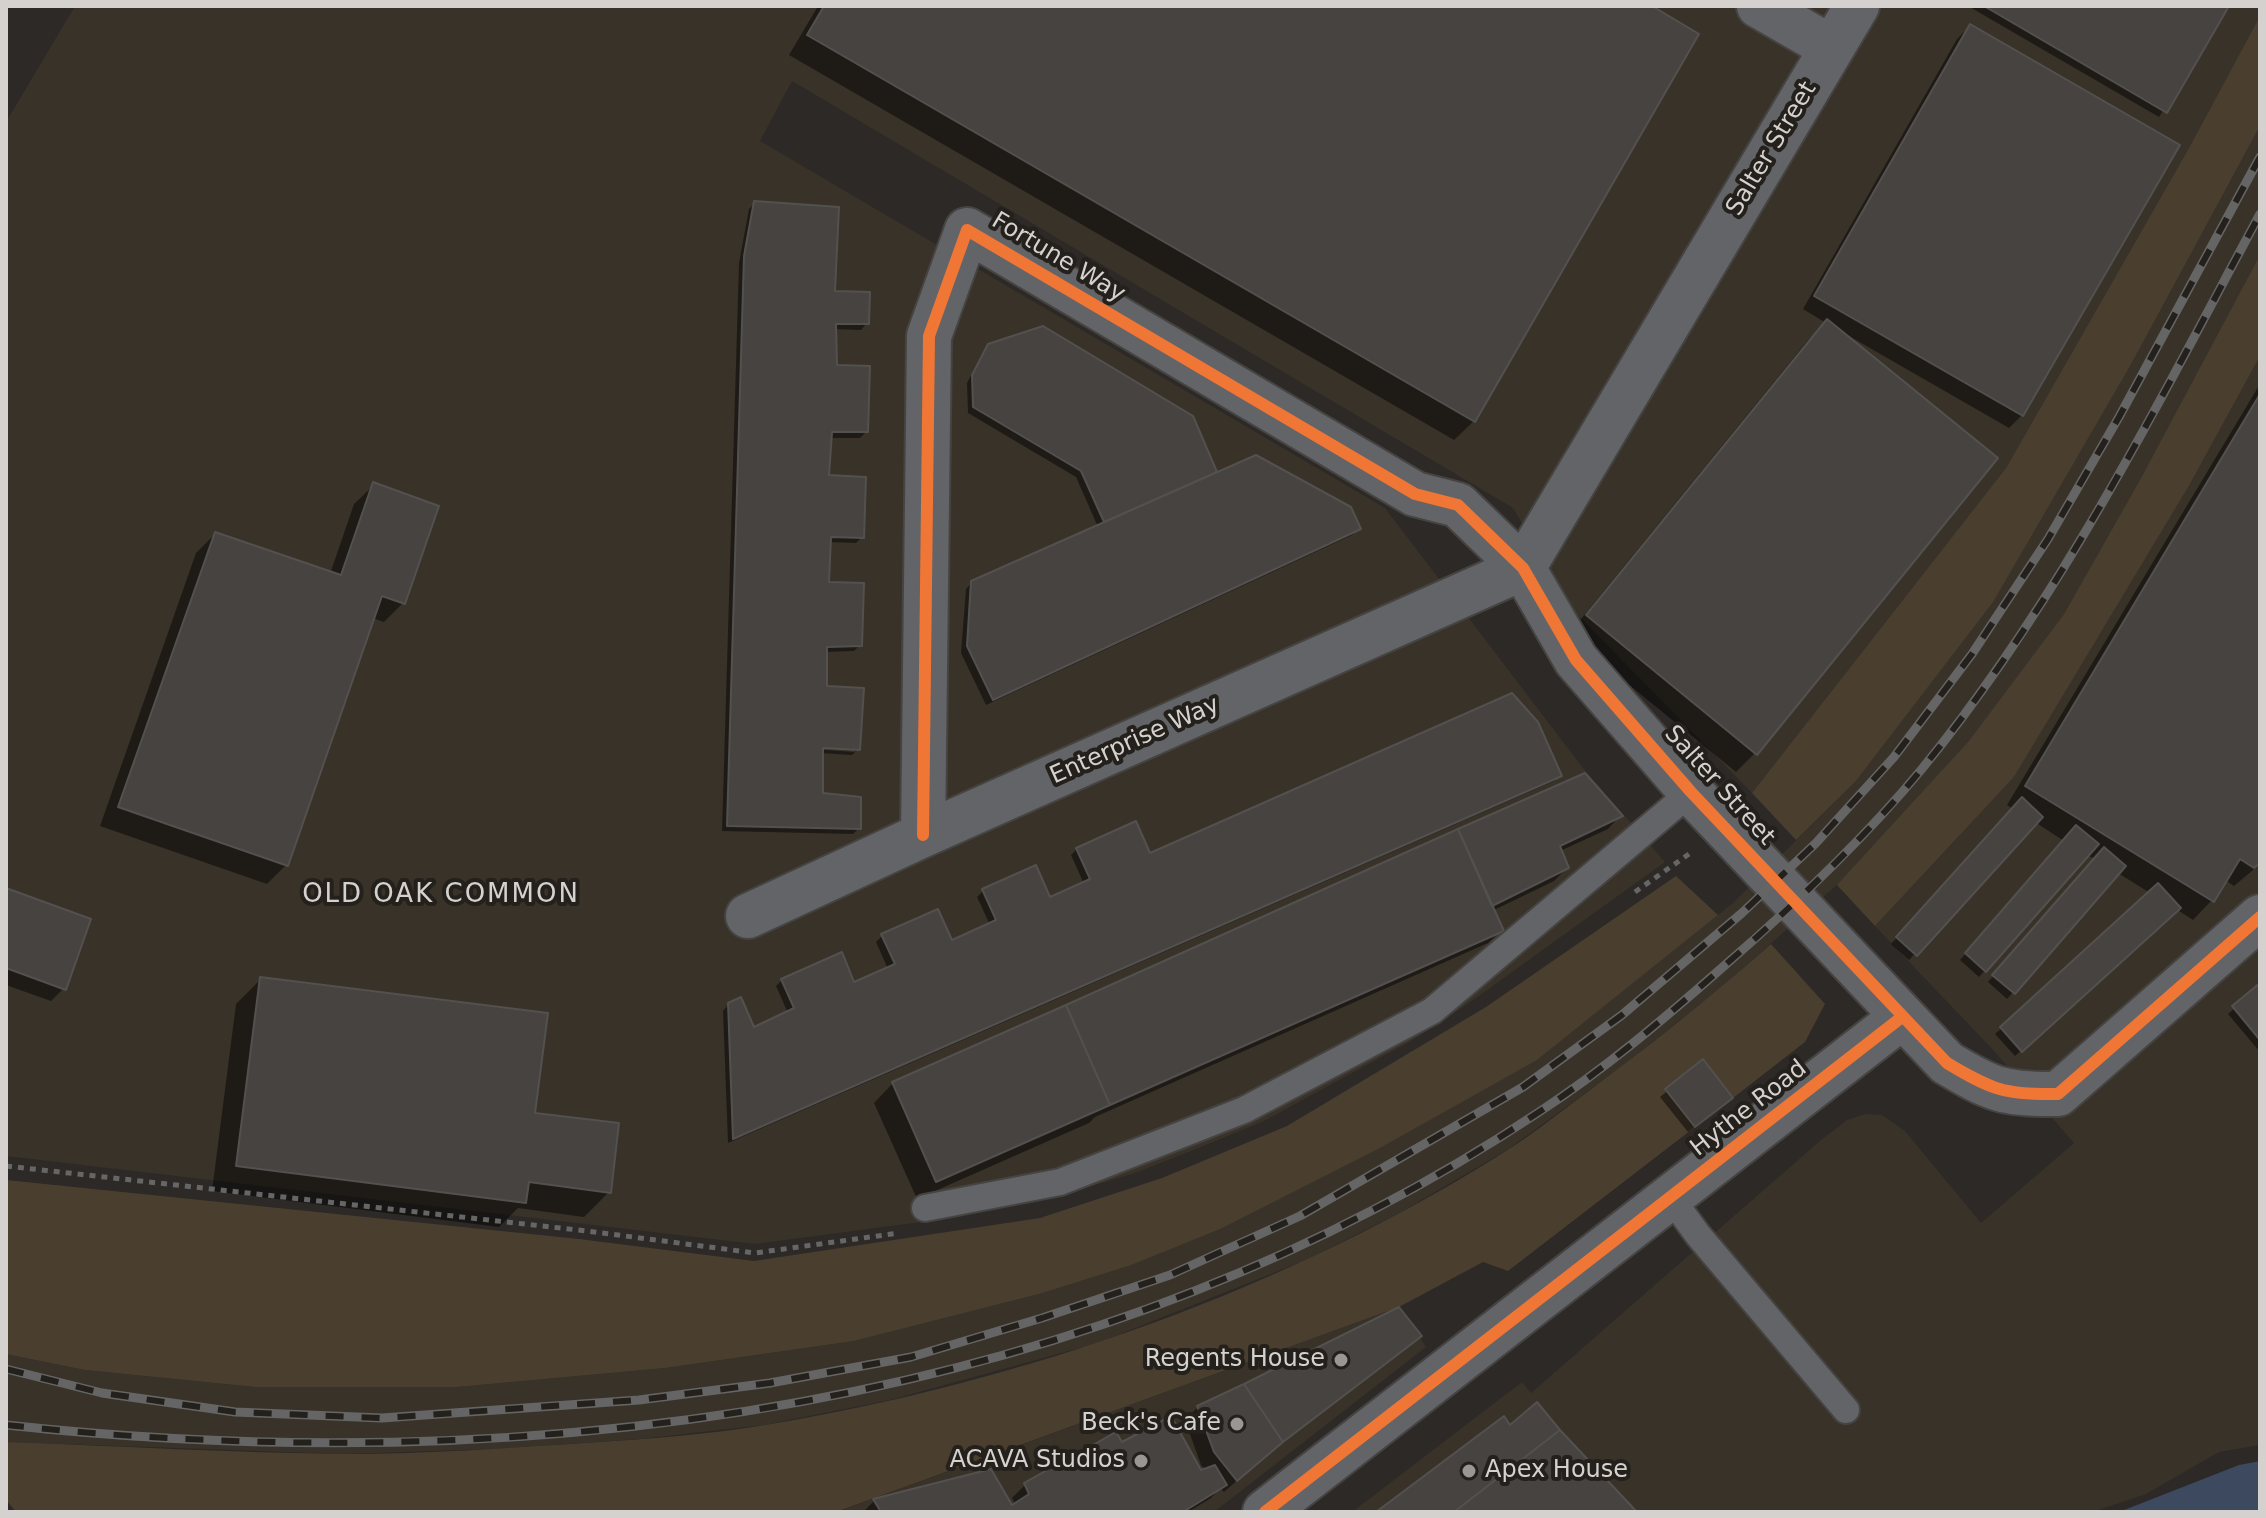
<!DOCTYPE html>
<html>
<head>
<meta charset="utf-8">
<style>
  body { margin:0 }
  #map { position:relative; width:2266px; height:1518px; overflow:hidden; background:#2c2926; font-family:"DejaVu Sans",sans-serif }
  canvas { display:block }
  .frame { position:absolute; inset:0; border:8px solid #d4d1ce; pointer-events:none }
</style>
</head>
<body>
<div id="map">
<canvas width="2266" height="1518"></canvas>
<div class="frame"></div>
</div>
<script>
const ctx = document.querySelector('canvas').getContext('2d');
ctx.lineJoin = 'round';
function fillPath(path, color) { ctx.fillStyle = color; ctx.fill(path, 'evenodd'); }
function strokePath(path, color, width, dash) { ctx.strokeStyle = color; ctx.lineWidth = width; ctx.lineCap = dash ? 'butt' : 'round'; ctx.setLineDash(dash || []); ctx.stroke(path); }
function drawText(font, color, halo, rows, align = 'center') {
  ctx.font = font + ' "DejaVu Sans",sans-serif'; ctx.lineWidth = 8; ctx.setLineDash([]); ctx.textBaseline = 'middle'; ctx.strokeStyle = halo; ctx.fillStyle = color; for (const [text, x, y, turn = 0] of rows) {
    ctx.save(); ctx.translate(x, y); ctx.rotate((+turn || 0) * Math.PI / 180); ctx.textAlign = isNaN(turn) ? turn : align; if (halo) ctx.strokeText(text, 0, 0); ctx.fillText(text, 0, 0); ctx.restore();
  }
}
fillPath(new Path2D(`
  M 75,6 L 2260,6 L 2260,16 L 2189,148 L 2006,468 L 1752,793 L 1573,610 L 1513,508 L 792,81 L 760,141 L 1385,508 L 1583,768 L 1665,862 L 1469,1003 L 1411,1041 L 1264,1121 L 1196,1149 L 1135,1173 L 1069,1193 L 921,1222 L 755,1244 L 6,1156 L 6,122 Z
  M 2260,126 L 2260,255 L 2141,478 L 2064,614 L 1968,742 L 1848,875 L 1722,987 L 1617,1070 L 1510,1148 L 1403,1211 L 1306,1260 L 1098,1343 L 890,1400 L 764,1425 L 640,1439 L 496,1449 L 343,1454 L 6,1442 L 6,1354 L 85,1370 L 255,1387 L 457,1387 L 665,1368 L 854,1341 L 1039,1294 L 1537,1060 L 1733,903 L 1855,782 L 2134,359 Z
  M 2260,356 L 2260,1445 L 2219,1452 L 2146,1494 L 2092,1512 L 1352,1512 L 1522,1382 L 1531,1393 L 1821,1140 L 1847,1120 L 1865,1114 L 1882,1115 L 1905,1131 L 1981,1223 L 2074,1143 L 1994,1051 L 1875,926 L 2014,777 L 2190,484 Z
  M 1399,1307 L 1426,1347 L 1214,1512 L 837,1512 Z`), '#393228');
fillPath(new Path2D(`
  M 2260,16 L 2260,126 L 2134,359 L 1993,602 L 1855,782 L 1796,840 L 1752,793 L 2006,468 L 2189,148 Z
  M 2260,255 L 2260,356 L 2190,484 L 2014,777 L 1875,926 L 1837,885 L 1968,742 L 2064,614 L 2141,478 Z
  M 1676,876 L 1718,915 L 1537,1060 L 1378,1149 L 1220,1229 L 1131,1265 L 1039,1294 L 854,1341 L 665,1368 L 457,1387 L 255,1387 L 85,1370 L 6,1354 L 6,1180 L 579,1239 L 754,1261 L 1040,1218 L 1162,1178 L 1287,1126 L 1486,1007 Z
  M 1771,944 L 1825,1004 L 1805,1042 L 1733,1098 L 1703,1060 L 1665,1089 L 1695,1127 L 1508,1271 L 1483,1262 L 1399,1307 L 836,1512 L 16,1512 L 6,1500 L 6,1442 C 120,1446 234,1453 348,1454 C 427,1454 506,1448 585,1443 C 645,1439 706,1435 765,1425 C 1021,1383 1290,1289 1509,1149 C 1533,1134 1555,1116 1578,1099 C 1644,1050 1709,999 1771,944 Z`), '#4a3f2f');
fillPath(new Path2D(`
  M 2260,1461 L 2260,1512 L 2119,1512 L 2239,1465 Z`), '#3c495e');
fillPath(new Path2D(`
  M 818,6 L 1648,6 L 1474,421 L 1454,440 L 789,55 Z
  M 1968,6 L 2227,6 L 2159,117 Z
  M 1970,26 L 2022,415 L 2009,428 L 1849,336 L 1755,753 L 1736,772 L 1568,635 L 1808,340 L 1826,323 L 1803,309 L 1957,39 Z
  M 755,203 L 833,292 L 867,323 L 861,330 L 834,329 L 835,366 L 866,432 L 860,438 L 829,438 L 827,477 L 862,537 L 856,543 L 828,542 L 827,584 L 860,645 L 854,651 L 825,652 L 825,688 L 858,749 L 852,755 L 821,753 L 821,795 L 859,828 L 853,834 L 722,831 L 739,263 L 749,209 ZM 813,745 L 855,748 L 855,752 L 813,749 Z
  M 989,345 L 1191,417 L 1216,474 L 1358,529 L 1352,535 L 986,705 L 961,653 L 966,589 L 972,582 L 1098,527 L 1076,477 L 968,413 L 967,383 L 983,352 Z
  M 2260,384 L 2260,864 L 2234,886 L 2225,880 L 2212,900 L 2193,920 L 2176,909 L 2015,1056 L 1995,1034 L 2150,893 L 2118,873 L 2007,999 L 1988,982 L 2095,859 L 2087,855 L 1979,977 L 1960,960 L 2064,841 L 2035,822 L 1909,960 L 1891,944 L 2013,809 L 2007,805 Z
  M 374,485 L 403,603 L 384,622 L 372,618 L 286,865 L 267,884 L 100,826 L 196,553 L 215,534 L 330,574 L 354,504 Z
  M 1560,776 L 1554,781 L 728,1143 L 723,1011 L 729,1004 L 753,1029 L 788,1013 L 776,986 L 782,980 L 853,985 L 888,969 L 876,942 L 882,936 L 951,942 L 990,925 L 977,897 L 983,891 L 1049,899 L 1084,884 L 1071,855 L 1077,849 L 1149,856 Z
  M 1620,816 L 1608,829 L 1560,851 L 1567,868 L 1554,881 L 1492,911 L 1501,931 L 1488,943 L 1095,1117 L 1089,1123 L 917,1199 L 874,1103 L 893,1083 Z
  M 6,891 L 64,988 L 51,1001 L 6,985 Z
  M 261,979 L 533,1114 L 609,1192 L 584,1217 L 518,1208 L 499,1227 L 212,1191 L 236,1004 Z
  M 2260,985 L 2260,1052 L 2228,1014 Z
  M 1703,1062 L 1724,1103 L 1688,1132 L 1660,1097 Z
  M 1419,1335 L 1406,1348 L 1267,1454 L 1224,1492 L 1220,1488 L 1211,1498 L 1188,1512 L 863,1512 L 874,1501 L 990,1472 L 1011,1508 L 1016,1505 L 1012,1498 L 1025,1485 L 1071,1459 L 1076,1469 L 1084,1464 L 1082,1459 L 1095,1447 L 1121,1445 L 1200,1472 L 1206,1470 L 1201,1465 L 1185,1420 L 1198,1407 Z`), '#0007');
const building = new Path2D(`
  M 824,6 L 1652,6 L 1699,34 L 1475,422 L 807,35 Z
  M 1984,6 L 2229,6 L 2167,113 Z
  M 1970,24 L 2180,145 L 2023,416 L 1814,296 Z
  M 754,201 L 839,207 L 835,291 L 870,292 L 869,324 L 836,324 L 837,365 L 870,366 L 868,432 L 832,432 L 829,475 L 866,477 L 864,538 L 831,537 L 829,582 L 864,583 L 862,646 L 827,647 L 827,686 L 864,688 L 860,750 L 823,748 L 823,793 L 861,797 L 861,829 L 727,826 L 744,256 Z
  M 1827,319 L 1998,458 L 1757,755 L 1586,615 Z
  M 1043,326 L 1193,416 L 1217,472 L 1104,522 L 1081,471 L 973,407 L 972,375 L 988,344 Z
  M 2260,394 L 2260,863 L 2254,868 L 2240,859 L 2214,902 L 2025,786 Z
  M 1256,455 L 1351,507 L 1361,529 L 993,700 L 967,646 L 971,581 Z
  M 373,482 L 439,506 L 405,604 L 382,596 L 288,866 L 118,807 L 215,532 L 341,575 Z
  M 1512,693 L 1538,722 L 1562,776 L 733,1139 L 728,1003 L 741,997 L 754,1027 L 794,1008 L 781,979 L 842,952 L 854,982 L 895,964 L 881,934 L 938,909 L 952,940 L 996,920 L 982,889 L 1036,865 L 1050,897 L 1090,879 L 1076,848 L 1136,821 L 1150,853 Z
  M 1585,773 L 1623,816 L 1560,846 L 1569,868 L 1492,906 L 1458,829 Z
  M 2022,797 L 2043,817 L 1917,956 L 1896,937 Z
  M 2076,825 L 2099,844 L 1986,972 L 1965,953 Z
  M 1458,829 L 1504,931 L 1110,1105 L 1066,1005 Z
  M 2104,847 L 2126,866 L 2015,994 L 1992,975 Z
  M 2158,883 L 2181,908 L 2022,1052 L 2000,1027 Z
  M 6,888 L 91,919 L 66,990 L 6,968 Z
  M 260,977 L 548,1013 L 535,1113 L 619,1123 L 611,1193 L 529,1182 L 526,1203 L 236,1166 Z
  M 2260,983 L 2260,1040 L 2232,1006 Z
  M 1066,1005 L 1110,1105 L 936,1182 L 892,1082 Z
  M 1703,1059 L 1733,1098 L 1695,1127 L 1665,1089 Z
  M 1399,1307 L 1422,1336 L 1283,1442 L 1244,1384 Z
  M 1244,1384 L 1283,1442 L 1237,1481 L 1214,1452 L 1197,1406 Z
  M 1537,1402 L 1560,1430 L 1454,1512 L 1376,1512 L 1504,1416 L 1510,1425 Z
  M 1171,1416 L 1201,1470 L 1215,1465 L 1227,1485 L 1183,1512 L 881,1512 L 873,1499 L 991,1469 L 1012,1505 L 1029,1494 L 1024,1483 L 1072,1456 L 1077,1466 L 1098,1454 L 1093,1445 L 1116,1432 L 1122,1442 Z
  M 1560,1430 L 1637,1512 L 1454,1512 Z`);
fillPath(building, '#464340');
strokePath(building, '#53514f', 2);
const service = new Path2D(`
  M 1671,1198 L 1698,1235 L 1846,1410
  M 925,1208 L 1060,1182 L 1244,1110 L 1432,1011 L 1691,792`);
const minor = new Path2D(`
  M 1759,6 L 1832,48
  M 1523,568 L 1857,6
  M 923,835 L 929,336 L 967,230 L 1415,494 L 1458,505 L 1523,568 L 1576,660 L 1691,792 L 1947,1063 C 1992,1090 2005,1095 2058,1094 L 2260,917
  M 748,916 L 923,835 L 1523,568
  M 1265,1512 L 1902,1017`);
strokePath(service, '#464442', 30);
strokePath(minor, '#464442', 48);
strokePath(new Path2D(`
  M 1635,892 L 1689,854
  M 6,1166 L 587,1231 L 755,1253 L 899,1233`), '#666667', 5, [6, 6]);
strokePath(service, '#636467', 26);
strokePath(minor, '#636467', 44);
const rail = new Path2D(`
  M 6,1369 L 102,1393 L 235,1412 L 382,1418 L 639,1400 L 770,1383 L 911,1357 L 1042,1318 L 1170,1275 L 1300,1216 L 1523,1087 L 1622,1015 L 1742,913 L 1816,843 L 1894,757 L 1972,654 L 2048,539 L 2119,417 L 2260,157
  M 6,1425 C 533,1481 1090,1411 1539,1112 C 1605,1069 1665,1018 1724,966 C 1792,907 1864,839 1921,770 C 2059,602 2157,405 2260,214`);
strokePath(rail, '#666566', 9);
strokePath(rail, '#24201b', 6, [18]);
strokePath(new Path2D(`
  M 923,835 L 929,336 L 967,230 L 1415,494 L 1458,505 L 1523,568 L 1576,660 L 1691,792 L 1947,1063 C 1992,1090 2005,1095 2058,1094 L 2260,917
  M 1265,1512 L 1902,1017`), '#f07635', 12);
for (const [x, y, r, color] of [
  [1341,1360,8,"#999693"],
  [1237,1424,8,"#999693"],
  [1141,1461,8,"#999693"],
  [1469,1471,8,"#999693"]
]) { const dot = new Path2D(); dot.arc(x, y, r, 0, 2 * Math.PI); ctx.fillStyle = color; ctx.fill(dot); strokePath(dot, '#24201b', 3); }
drawText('24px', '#d4d1ce', '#24201b', [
  ["Salter Street",1772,149,-59],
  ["Fortune Way",1058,258,31],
  ["Enterprise Way",1135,741,-24],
  ["Salter Street",1719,786,48],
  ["Hythe Road",1749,1109,-38]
]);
drawText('24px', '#d4d1ce', '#24201b', [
  ["Regents House",1325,1360],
  ["Beck's Cafe",1221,1424],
  ["ACAVA Studios",1125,1461],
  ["Apex House",1485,1471,"left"]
], 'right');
ctx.letterSpacing = '2px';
drawText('26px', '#d4d1ce', '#24201b', [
  ["OLD OAK COMMON",441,895]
]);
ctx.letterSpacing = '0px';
</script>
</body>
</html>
